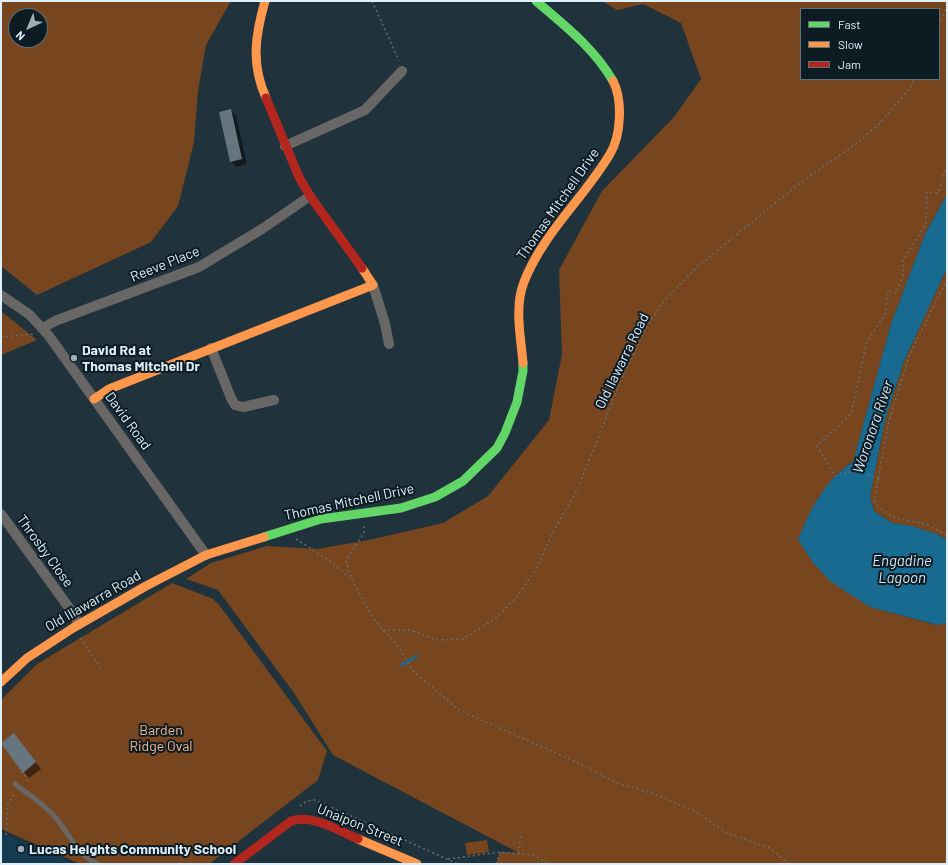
<!DOCTYPE html>
<html>
<head>
<meta charset="utf-8">
<style>
  body { margin:0 }
  #map { position:relative; width:948px; height:865px; overflow:hidden; background:#20323b; font-family:Barlow,sans-serif }
  canvas { display:block }
  .frame { position:absolute; inset:0; border:2px solid #def0fc; pointer-events:none }
  .legend { position:absolute; left:800px; top:8px; width:140px; height:72px; box-sizing:border-box; background:#0d1b23; border:1px solid #61707a; margin:0; padding:5px 7px; list-style:none; font-size:12px; color:#def0fc }
  .legend li { display:flex; align-items:center; gap:8px; height:20px }
  .legend b { width:20px; border:1px solid #61707a }
  .north { position:absolute; left:8px; top:8px; width:40px; height:40px; box-sizing:border-box; background:#0d1b23; border:1px solid #61707a; border-radius:50%; rotate:224deg; font-size:11px; font-weight:700; line-height:16px; text-align:center; color:#def0fc }
  .north::after { content:''; display:block; margin:auto; width:14px; height:18px; background:#9caeb8; clip-path:polygon(50% 0,100% 100%,50% 72%,0 100%) }
</style>
</head>
<body>
<div id="map">
<canvas width="948" height="865"></canvas>
<div class="frame"></div>
<ul class="legend">
<li><b style="height:5px;background:#63d668"></b>Fast</li>
<li><b style="height:5px;background:#ff974d"></b>Slow</li>
<li><b style="height:5px;background:#b3261e"></b>Jam</li>
</ul>
<div class="north">N</div>
</div>
<script>
const ctx = document.querySelector('canvas').getContext('2d');
ctx.lineJoin = 'round';
function fillPath(path, color) { ctx.fillStyle = color; ctx.fill(path, 'evenodd'); }
function strokePath(path, color, width, dash) { ctx.strokeStyle = color; ctx.lineWidth = width; ctx.lineCap = dash ? 'butt' : 'round'; ctx.setLineDash(dash || []); ctx.stroke(path); }
function drawText(font, color, halo, rows, align = 'center') {
  ctx.font = font + ' Barlow,sans-serif'; ctx.lineWidth = 4; ctx.setLineDash([]); ctx.textBaseline = 'middle'; ctx.strokeStyle = halo; ctx.fillStyle = color; for (const [text, x, y, turn = 0] of rows) {
    ctx.save(); ctx.translate(x, y); ctx.rotate((+turn || 0) * Math.PI / 180); ctx.textAlign = isNaN(turn) ? turn : align; if (halo) ctx.strokeText(text, 0, 0); ctx.fillText(text, 0, 0); ctx.restore();
  }
}
fillPath(new Path2D(`
  M 1,833 L 6,835 L 75,864 L 1,864 Z`), '#143b4f');
fillPath(new Path2D(`
  M 1,1 L 231,1 L 206,45 L 198,91 L 194,142 L 178,206 L 151,242 L 37,295 L 1,266 ZM 16,16 L 40,16 L 40,40 L 16,40 Z
  M 602,1 L 947,1 L 947,194 L 925,234 L 891,324 L 853,462 C 825,479 810,511 798,540 L 870,607 L 937,625 L 947,623 L 947,864 L 496,864 L 500,852 L 519,853 L 333,755 L 294,693 L 218,590 L 186,579 L 211,563 L 267,546 L 317,549 L 369,540 L 443,523 L 488,496 L 549,420 L 562,354 L 559,270 L 602,191 L 674,117 L 701,79 L 681,23 L 643,4 L 617,10 ZM 801,9 L 939,9 L 939,79 L 801,79 Z
  M 947,268 L 947,540 L 937,534 L 912,526 L 892,523 L 874,511 L 870,496 L 885,420 L 904,361 Z
  M 1,311 L 37,340 L 1,355 Z
  M 172,583 L 213,599 L 220,606 L 327,751 L 318,780 L 209,864 L 80,864 L 1,829 L 1,700 L 37,664 Z
  M 487,840 L 489,852 L 467,855 L 465,843 Z`), '#77461e');
fillPath(new Path2D(`
  M 947,194 L 947,268 L 904,361 L 885,420 L 870,496 L 874,511 L 892,523 L 912,526 L 937,534 L 947,540 L 947,623 L 938,625 L 870,607 L 831,582 L 814,564 L 798,540 C 810,510 825,479 853,462 L 891,324 L 925,234 Z`), '#196a91');
fillPath(new Path2D(`
  M 230,110 L 236,116 L 247,164 L 236,167 L 231,161 Z
  M 14,734 L 41,769 L 29,778 L 24,772 Z`), '#0007');
strokePath(new Path2D(`
  M 401,665 L 417,656`), '#196a91', 3);
fillPath(new Path2D(`
  M 231,109 L 242,159 L 230,162 L 219,112 Z
  M 14,733 L 36,762 L 23,773 L 1,743 Z`), '#67767e');
strokePath(new Path2D(`
  M 372,1 L 399,61
  M 939,25 L 947,6
  M 947,279 L 909,356 L 889,421 L 874,500 C 887,522 907,518 927,525 C 934,528 940,532 947,535
  M 1,337 L 35,334
  M 879,479 L 858,470 L 835,476 L 817,446 L 851,414 L 867,341 L 885,315 L 888,291 L 896,293 L 904,273 L 902,262 L 926,224 L 927,192 L 938,193 L 947,164
  M 364,526 L 364,533 L 346,560 L 352,580 L 373,618 L 399,648 L 412,670 L 459,710 L 570,759 L 617,783 L 654,794 L 693,810 L 727,833 L 770,848 L 789,864
  M 296,539 L 330,561 L 351,579
  M 383,630 L 410,630 L 437,640 L 463,639 L 496,618 L 517,597 L 538,566 L 553,532 L 578,488 L 622,378 L 647,326 L 664,301 L 698,266 L 805,179 L 856,144 L 880,123 L 911,87 L 914,79
  M 80,638 L 101,668
  M 1,743 L 28,780 L 25,783
  M 300,806 L 307,801 L 315,800 L 458,864
  M 6,835 L 8,804 L 15,793
  M 518,853 L 521,836
  M 448,859 L 500,852 L 534,855 L 548,864
  M 496,864 L 500,853`), '#696d6e', 1.5, [2, 3]);
strokePath(new Path2D(`
  M 15,784 C 29,795 43,803 54,816 C 69,832 76,855 98,864`), '#686765', 5);
strokePath(new Path2D(`
  M 285,146 L 365,110 L 402,71
  M 373,285 L 385,324 L 389,344
  M 1,295 L 30,315 L 49,336 L 206,555
  M 43,328 L 55,321 L 199,267 L 262,229 L 310,196
  M 211,348 L 231,398 L 235,405 L 243,407 L 274,400
  M 1,514 L 75,616 L 78,625`), '#686765', 10);
strokePath(new Path2D(`
  M 536,1 C 564,25 594,48 613,81
  M 264,537 L 321,519 L 401,508 L 435,497 L 463,481 L 497,448 L 505,433 L 517,402 L 523,371 L 523,363`), '#63d668', 9);
strokePath(new Path2D(`
  M 265,1 C 255,36 251,64 266,98
  M 523,363 C 521,338 514,307 524,282 C 543,233 584,198 610,154 C 621,136 623,100 613,81
  M 94,399 L 109,389 L 373,285 L 362,268
  M 1,682 L 27,658 L 73,628 L 146,586 L 206,555 L 264,537
  M 358,839 L 417,864`), '#ff974d', 9);
strokePath(new Path2D(`
  M 266,98 L 299,177 L 310,196 L 362,268
  M 234,864 L 291,821 C 313,814 337,830 358,839`), '#b3261e', 9);
for (const [x, y, r, color] of [
  [74,358,4,"#9caeb8"],
  [21,849,4,"#9caeb8"]
]) { const dot = new Path2D(); dot.arc(x, y, r, 0, 2 * Math.PI); ctx.fillStyle = color; ctx.fill(dot); strokePath(dot, '#0d1b23', 1.5); }
drawText('14px', '#def0fc', '#0d1b23', [
  ["Thomas Mitchell Drive",558,204,-55],
  ["Reeve Place",165,264,-22],
  ["Old Ilawarra Road",622,361,-64],
  ["David Road",128,421,54],
  ["Thomas Mitchell Drive",349,502,-12],
  ["Throsby Close",45,551,54],
  ["Old Illawarra Road",93,601,-30],
  ["Unaipon Street",360,825,22]
]);
drawText('bold 14px', '#def0fc', '#0d1b23', [
  ["David Rd at",82,350],
  ["Thomas Mitchell Dr",82,366],
  ["Lucas Heights Community School",29,849]
], 'left');
drawText('14px', '#f4b589', '#0d1b23', [
  ["Barden",161,730],
  ["Ridge Oval",161,746]
]);
drawText('italic 15px', '#cee5f3', '#0d1b23', [
  ["Woronora River",873,427,-71],
  ["Engadine",902,561],
  ["Lagoon",902,578]
]);
</script>
</body>
</html>
